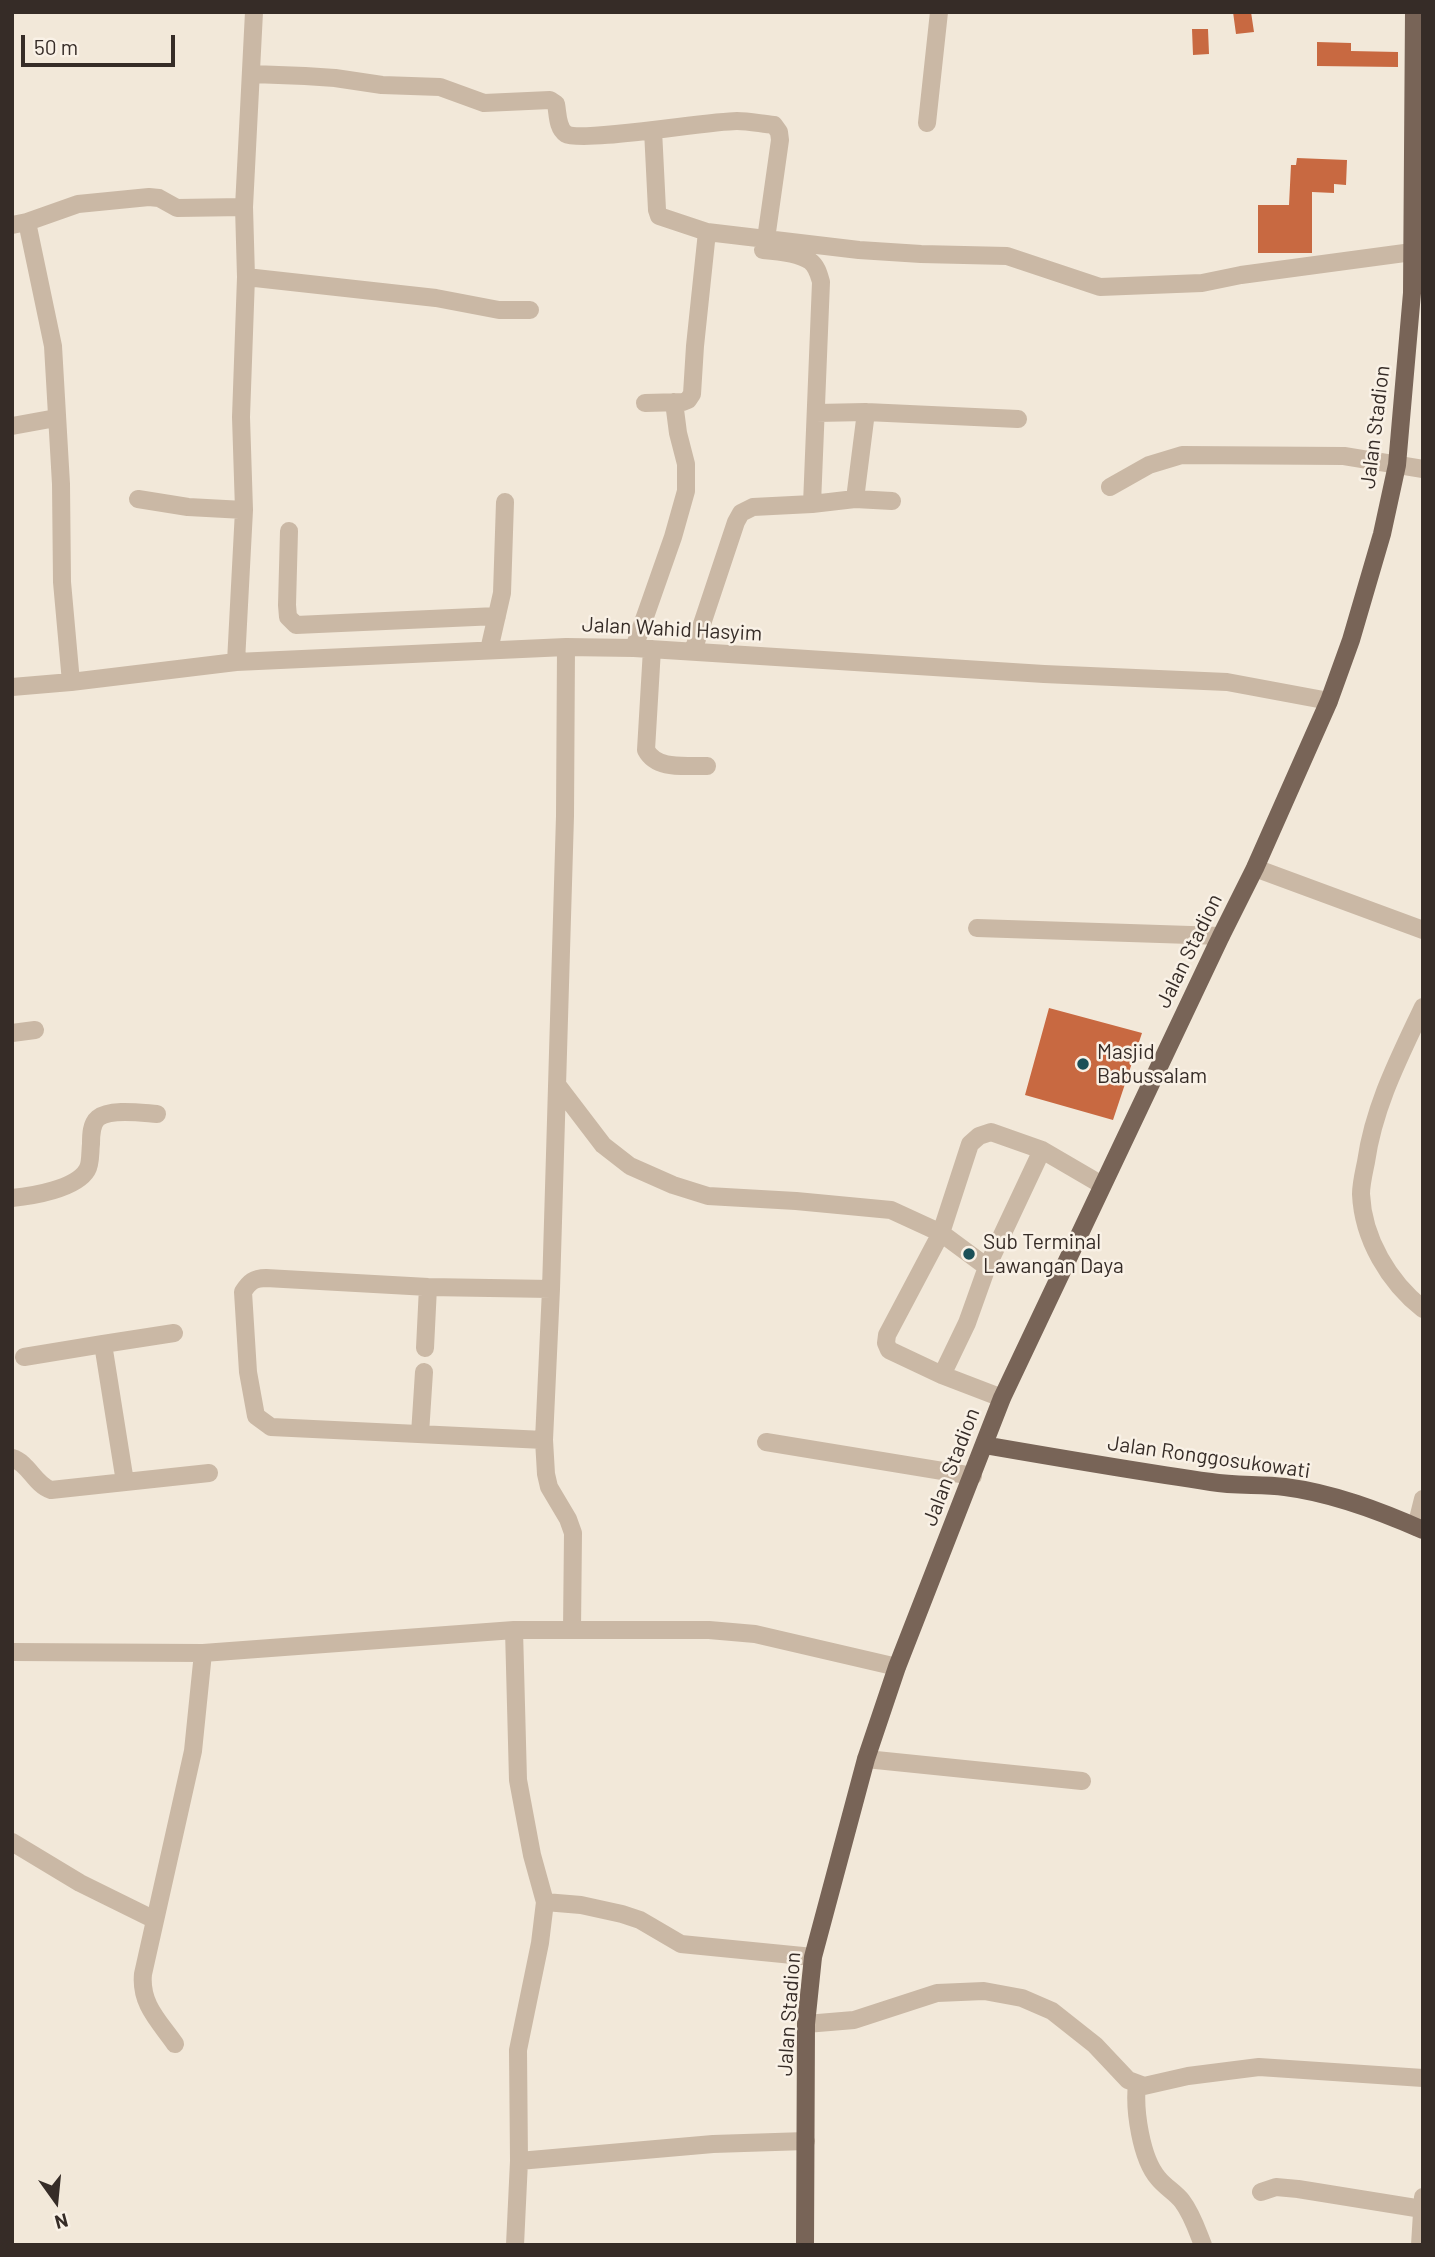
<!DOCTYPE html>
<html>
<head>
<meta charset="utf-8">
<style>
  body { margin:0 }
  #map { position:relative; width:1435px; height:2257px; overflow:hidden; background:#f2e8d9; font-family:Barlow,sans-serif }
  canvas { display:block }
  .frame { position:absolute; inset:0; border:14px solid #362c27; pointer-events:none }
  .north { position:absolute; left:21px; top:2166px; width:70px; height:70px; -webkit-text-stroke:5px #f9f1e6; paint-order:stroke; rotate:165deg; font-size:19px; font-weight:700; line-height:28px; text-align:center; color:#362c27 }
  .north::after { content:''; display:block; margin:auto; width:24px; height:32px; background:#362c27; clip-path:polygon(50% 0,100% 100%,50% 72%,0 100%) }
  .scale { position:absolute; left:21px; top:35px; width:154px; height:32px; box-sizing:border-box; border:4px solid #362c27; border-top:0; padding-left:9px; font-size:21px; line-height:24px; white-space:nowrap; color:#362c27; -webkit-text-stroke:5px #f9f1e6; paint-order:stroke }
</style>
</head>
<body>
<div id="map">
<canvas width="1435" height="2257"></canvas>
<div class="frame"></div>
<div class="north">N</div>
<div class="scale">50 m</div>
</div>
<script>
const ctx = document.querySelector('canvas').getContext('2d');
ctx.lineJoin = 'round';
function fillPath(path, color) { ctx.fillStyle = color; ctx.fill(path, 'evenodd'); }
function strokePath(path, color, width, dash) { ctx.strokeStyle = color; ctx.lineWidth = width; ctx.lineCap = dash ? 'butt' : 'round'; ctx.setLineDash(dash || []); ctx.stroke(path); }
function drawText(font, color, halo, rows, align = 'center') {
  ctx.font = font + ' Barlow,sans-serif'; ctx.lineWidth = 5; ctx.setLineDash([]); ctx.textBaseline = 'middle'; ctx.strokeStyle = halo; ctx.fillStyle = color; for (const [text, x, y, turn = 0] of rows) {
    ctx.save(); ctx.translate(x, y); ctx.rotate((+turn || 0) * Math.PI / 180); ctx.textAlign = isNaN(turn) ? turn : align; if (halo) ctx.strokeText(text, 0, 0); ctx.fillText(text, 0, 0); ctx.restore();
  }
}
fillPath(new Path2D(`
  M 1233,12 L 1251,12 L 1254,32 L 1236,34 Z
  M 1192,29 L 1208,29 L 1209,54 L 1193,55 Z
  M 1317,42 L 1351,43 L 1351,51 L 1398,52 L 1398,67 L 1317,66 Z
  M 1297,158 L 1347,160 L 1346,185 L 1334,184 L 1334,193 L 1312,192 L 1312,253 L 1258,253 L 1258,205 L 1289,205 L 1291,165 L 1296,165 Z
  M 1049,1008 L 1142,1033 L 1113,1120 L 1025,1095 Z`), '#c86941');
strokePath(new Path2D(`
  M 252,74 L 305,76 L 335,78 L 382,85 L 440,87 L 484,103 L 550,100 L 556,104 C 558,114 557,128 566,134 C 581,143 708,121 737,121 C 749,121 762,124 774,125 L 779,132 L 780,140 L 766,239
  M 927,123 L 939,12
  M 653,130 L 657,210 L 659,216 L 707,232 L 859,250 L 921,254 L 1007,256 L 1100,287 L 1202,283 L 1241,275 L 1412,252
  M 27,222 L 53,346 L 61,484 L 62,582 L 71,682
  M 12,225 L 27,222 L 78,204 L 149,197 L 159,198 L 177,208 L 244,207
  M 246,277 L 436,298 L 499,310 L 530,310
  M 645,403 L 683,402 L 688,400 L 692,394 L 695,346 L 707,232
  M 816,413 L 866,412 L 1018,419
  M 12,426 L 56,418
  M 1110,487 L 1149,465 L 1182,455 L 1344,456 L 1423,469
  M 138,499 L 188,507 L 244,510
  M 855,499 L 866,412
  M 812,504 L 855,499 L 892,501
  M 289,531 L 287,605 L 288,617 L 296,625 L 497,616
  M 566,647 L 565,816 L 551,1289 L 544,1440 L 546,1474 L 549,1487 L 568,1519 L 573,1533 L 572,1630
  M 634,648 L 673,537 L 686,491 L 686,464 L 678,433 L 674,402
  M 652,649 L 646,750 C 657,771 687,765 707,766
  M 489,650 L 502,593 L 505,502
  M 693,651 L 736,522 L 741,513 L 753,507 L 812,504 L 821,282 C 819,275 817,266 810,261 C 799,253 777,251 763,250
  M 236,662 L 244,510 L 241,417 L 246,277 L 244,207 L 254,12
  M 12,687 L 71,682 L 236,662 L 566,647 L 634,648 L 1044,674 L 1227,682 L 1329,701
  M 1255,868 L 1423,930
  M 977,928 L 1221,936
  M 1423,1007 C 1399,1058 1374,1106 1366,1162 C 1364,1172 1361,1184 1361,1194 C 1363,1239 1389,1282 1423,1309
  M 12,1033 L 35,1030
  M 558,1086 L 603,1145 L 630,1166 L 673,1185 L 708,1196 L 796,1201 L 891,1210 L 941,1233 L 987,1267
  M 12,1198 C 32,1196 76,1189 87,1170 C 91,1164 90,1151 91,1144 C 91,1135 91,1124 98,1118 C 110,1108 142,1113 157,1114
  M 425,1348 L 428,1287
  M 24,1357 L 103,1344
  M 942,1375 L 967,1323 L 987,1267 L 1042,1150
  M 1002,1398 L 942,1375 L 889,1350 L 886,1343 L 887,1335 L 941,1233 L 970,1144 L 979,1136 L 991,1132 L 1042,1150 L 1102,1185
  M 420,1434 L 424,1372
  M 544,1440 L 271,1427 L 256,1416 L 248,1372 L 243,1292 C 249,1282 254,1278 266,1278 L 428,1287 L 551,1289
  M 766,1442 L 973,1476
  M 12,1458 C 29,1463 34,1484 51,1490 L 209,1473
  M 125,1482 L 103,1344 L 174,1333
  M 1416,1527 L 1423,1499
  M 514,1630 L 518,1780 L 532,1855 L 545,1902 L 540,1943 L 518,2050 L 519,2161 L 515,2245
  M 12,1652 L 203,1653 L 514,1630 L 709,1630 L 755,1634 L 897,1667
  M 866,1759 L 1082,1781
  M 12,1842 L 80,1883 L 155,1920
  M 545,1902 L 581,1905 L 622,1914 L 640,1920 L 681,1944 L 813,1957
  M 806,2024 L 854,2020 L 937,1993 L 984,1991 L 1022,1998 L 1052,2011 L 1095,2045 L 1128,2080 L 1144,2086 L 1188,2076 L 1259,2067 L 1423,2078
  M 175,2044 C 159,2021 140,2004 143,1974 L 193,1751 L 203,1653
  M 1137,2084 C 1134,2110 1141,2158 1158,2178 C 1165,2187 1175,2192 1182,2201 C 1192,2214 1197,2230 1203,2245
  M 519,2161 L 713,2144 L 806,2141
  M 1261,2192 L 1276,2187 L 1298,2189 L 1422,2209
  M 1420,2245 L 1423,2197`), '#cab8a5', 18);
strokePath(new Path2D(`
  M 984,1445 C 1059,1458 1135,1471 1211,1482 C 1235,1486 1261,1484 1285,1487 C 1333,1493 1380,1511 1423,1530
  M 805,2245 L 806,2024 L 813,1957 L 866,1759 L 897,1667 L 1002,1398 L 1221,936 L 1255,868 L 1329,701 L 1351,640 L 1382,534 L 1397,465 L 1412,293 L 1414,12`), '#786457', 18);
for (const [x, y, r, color] of [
  [1083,1064,7,"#1b5058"],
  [969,1254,7,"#1b5058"]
]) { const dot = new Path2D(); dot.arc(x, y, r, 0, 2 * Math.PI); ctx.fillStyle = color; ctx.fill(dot); strokePath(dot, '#f9f1e6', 2.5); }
drawText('21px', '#362c27', '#f9f1e6', [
  ["Jalan Stadion",1375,427,-83],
  ["Jalan Wahid Hasyim",672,629,3],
  ["Jalan Stadion",1189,951,-64],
  ["Jalan Ronggosukowati",1209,1457,8],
  ["Jalan Stadion",951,1467,-69],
  ["Jalan Stadion",789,2014,-86]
]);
drawText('21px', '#362c27', '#f9f1e6', [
  ["Masjid",1097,1052],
  ["Babussalam",1097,1076],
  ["Sub Terminal",983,1242],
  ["Lawangan Daya",983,1266]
], 'left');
</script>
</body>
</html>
